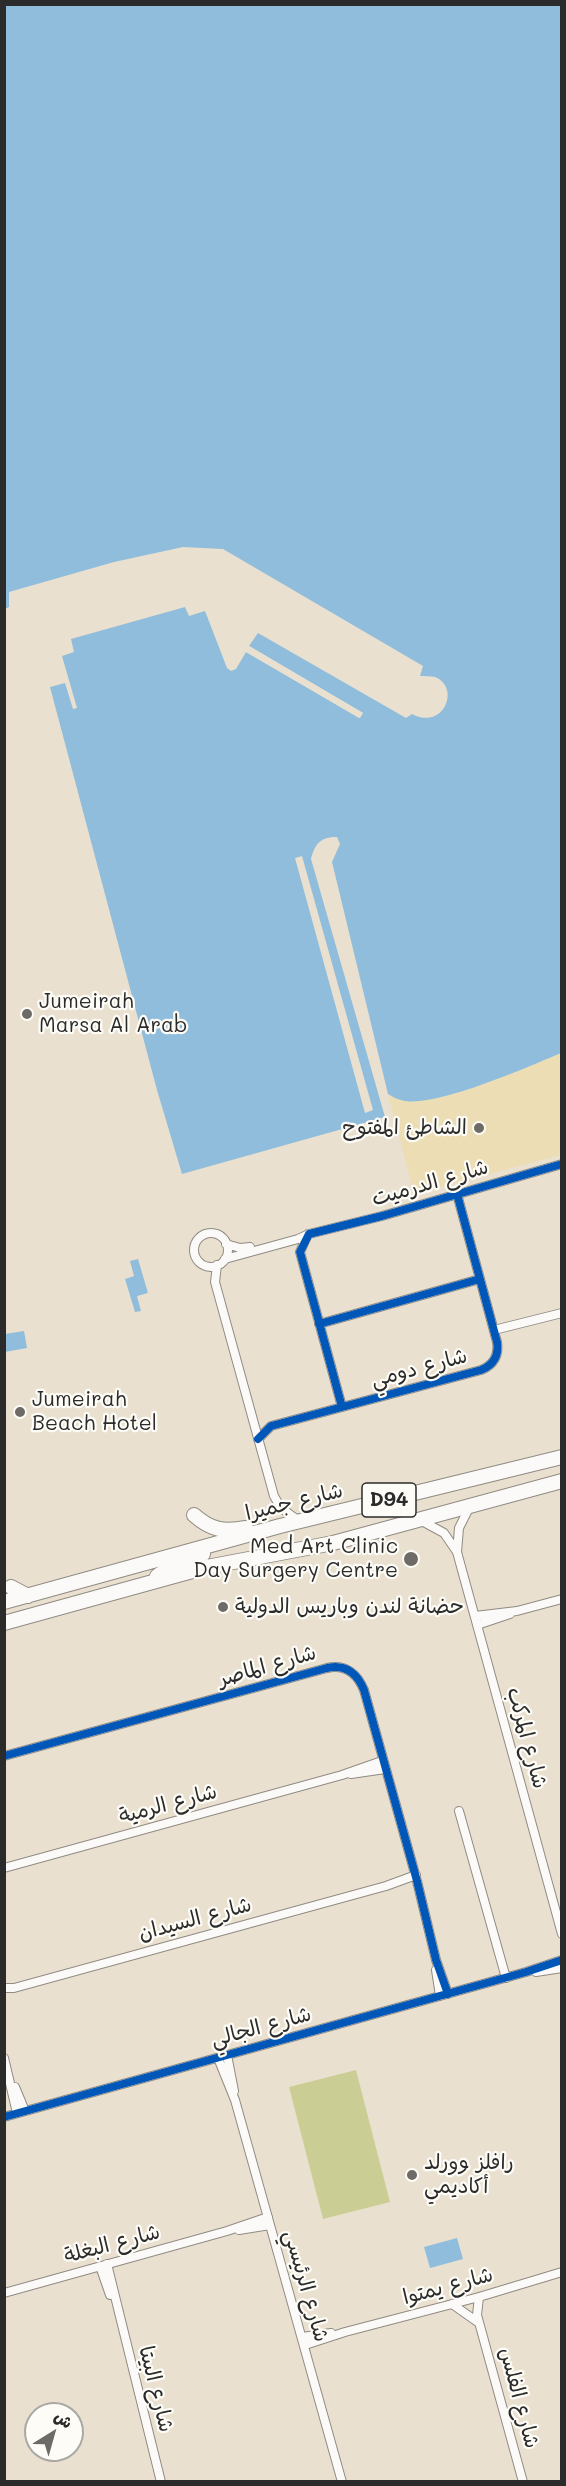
<!DOCTYPE html>
<html>
<head>
<meta charset="utf-8">
<style>
  body { margin:0 }
  #map { position:relative; width:566px; height:2486px; overflow:hidden; background:#eae0d0; font-family:Mali,"Playpen Sans Arabic",sans-serif }
  canvas { display:block }
  .frame { position:absolute; inset:0; border:6px solid #2b2b2b; pointer-events:none }
  .north { position:absolute; left:24px; top:2402px; width:60px; height:60px; box-sizing:border-box; background:#fdfcf7; border:2px solid #a9a8a5; border-radius:50%; rotate:37deg; font-size:16px; font-weight:700; line-height:24px; text-align:center; color:#2b2b2b }
  .north::after { content:''; display:block; margin:auto; width:21px; height:27px; background:#6e6a65; clip-path:polygon(50% 0,100% 100%,50% 72%,0 100%) }
</style>
</head>
<body>
<div id="map">
<canvas width="566" height="2486"></canvas>
<div class="frame"></div>
<div class="north">ش</div>
</div>
<script>
const ctx = document.querySelector('canvas').getContext('2d');
ctx.lineJoin = 'round';
function fillPath(path, color) { ctx.fillStyle = color; ctx.fill(path, 'evenodd'); }
function strokePath(path, color, width, dash) { ctx.strokeStyle = color; ctx.lineWidth = width; ctx.lineCap = dash ? 'butt' : 'round'; ctx.setLineDash(dash || []); ctx.stroke(path); }
function drawText(font, color, halo, rows, align = 'center') {
  ctx.font = font + ' Mali,"Playpen Sans Arabic",sans-serif'; ctx.lineWidth = 4.5; ctx.setLineDash([]); ctx.textBaseline = 'middle'; ctx.strokeStyle = halo; ctx.fillStyle = color; for (const [text, x, y, turn = 0] of rows) {
    ctx.save(); ctx.translate(x, y); ctx.rotate((+turn || 0) * Math.PI / 180); ctx.textAlign = isNaN(turn) ? turn : align; if (halo) ctx.strokeText(text, 0, 0); ctx.fillText(text, 0, 0); ctx.restore();
  }
}
fillPath(new Path2D(`
  M 356,2070 L 390,2202 L 323,2219 L 289,2087 Z`), '#cbce94');
fillPath(new Path2D(`
  M 561,1053 L 561,1155 L 414,1194 L 388,1094 C 392,1096 396,1099 401,1100 C 431,1110 530,1066 561,1053 Z`), '#ecddb4');
fillPath(new Path2D(`
  M 5,5 L 561,5 L 561,1053 C 530,1066 431,1110 401,1100 C 396,1099 392,1096 388,1094 L 332,862 L 340,844 L 337,837 C 320,837 315,844 311,859 L 385,1117 L 182,1174 L 157,1090 L 50,687 L 65,683 L 73,709 L 77,708 L 62,656 L 74,652 L 71,639 L 185,607 L 189,616 L 205,611 L 227,668 L 231,671 L 236,669 L 246,652 L 359,718 L 363,713 L 249,646 L 258,633 L 406,718 L 412,714 C 444,731 461,687 435,677 C 431,676 425,676 420,676 L 423,666 L 223,549 L 183,547 L 114,562 L 9,592 L 9,607 L 5,609 Z
  M 138,1259 L 148,1293 L 137,1296 L 141,1311 L 135,1312 L 125,1279 L 134,1276 L 130,1261 Z
  M 24,1331 L 27,1348 L 5,1352 L 5,1334 Z
  M 457,2238 L 463,2259 L 430,2268 L 424,2247 Z`), '#90bddb');
fillPath(new Path2D(`
  M 249,646 L 363,713 L 360,718 L 246,652 L 247,650 L 359,714 L 248,649 Z
  M 302,856 L 373,1110 L 365,1113 L 295,858 Z`), '#eae0d0');
const minor = new Path2D(`
  M194 1250a17 17 0 1 1 34 0a17 17 0 1 1-34 0Z
  M 308,1234 L 300,1252 L 342,1407
  M 226,1244 L 240,1248 L 250,1247
  M 225,1259 L 298,1239 L 309,1234 L 382,1216 L 562,1164
  M 217,1265 L 215,1282 L 274,1496 L 281,1508 L 299,1521
  M 319,1324 L 480,1279
  M 494,1330 L 562,1313
  M 258,1439 L 271,1426 L 481,1370 C 494,1365 499,1355 497,1342 L 457,1194
  M 420,1520 L 444,1533 L 457,1552 L 562,1934
  M 457,1552 L 459,1528 L 470,1506
  M 475,1616 L 517,1611 L 562,1599
  M 477,1625 L 510,1614
  M 4,1756 L 327,1668 C 345,1664 357,1673 364,1690 L 417,1881 L 436,1960 L 448,1994
  M 351,1774 L 385,1769
  M 459,1811 L 506,1978
  M 4,1868 L 342,1775 L 382,1761
  M 436,1970 L 440,1996
  M 536,1972 L 562,1968
  M 4,1988 L 14,1988 L 386,1886 L 416,1875
  M 227,2055 L 234,2091
  M 4,2058 L 17,2113
  M 218,2058 L 235,2100 L 342,2482
  M 15,2087 L 25,2111
  M 4,2117 L 526,1972 L 562,1960
  M 239,2230 L 270,2225
  M 107,2264 L 161,2482
  M 100,2266 L 110,2295
  M 4,2293 L 227,2231 L 268,2217
  M 479,2297 L 477,2315 L 523,2482
  M 452,2304 L 479,2323
  M 302,2337 L 331,2333
  M 305,2345 L 345,2332 L 479,2297 L 562,2272`);
const primary = new Path2D(`
  M 194,1515 C 211,1530 223,1532 246,1528
  M 157,1576 C 170,1565 194,1567 203,1554 L 202,1548
  M 11,1587 L 28,1596
  M 4,1602 L 280,1526 L 562,1457
  M 4,1623 L 207,1567 L 333,1543 L 562,1481`);
strokePath(minor, '#908b83', 10);
strokePath(primary, '#908b83', 16);
strokePath(minor, '#fcfaf8', 8);
strokePath(primary, '#fcfaf8', 14);
strokePath(new Path2D(`
  M 319,1324 L 480,1279
  M 342,1407 L 300,1252 L 309,1234 L 382,1216 L 562,1164
  M 258,1439 L 271,1426 L 481,1370 C 494,1365 499,1355 497,1342 L 457,1194
  M 4,1756 L 327,1668 C 345,1664 357,1673 364,1690 L 417,1881 L 436,1960 L 448,1994
  M 4,2117 L 526,1972 L 562,1960`), '#0057b8', 8);
for (const [x, y, r, color] of [
  [27,1014,6,"#6e6a65"],
  [479,1128,6,"#6e6a65"],
  [20,1412,6,"#6e6a65"],
  [411,1559,8,"#6e6a65"],
  [223,1607,6,"#6e6a65"],
  [412,2175,6,"#6e6a65"]
]) { const dot = new Path2D(); dot.arc(x, y, r, 0, 2 * Math.PI); ctx.fillStyle = color; ctx.fill(dot); strokePath(dot, '#fdfcf7', 2); }
for (const [x, y, w] of [
  [389,1500,54]
]) { const box = new Path2D(); box.roundRect(x - w / 2, y - 17, w, 34, 4.5); ctx.fillStyle = '#fdfcf7'; ctx.fill(box); strokePath(box, '#2b2b2b', 1.5); }
drawText('bold 20px', '#2b2b2b', null, [
  ["D94",389,1500]
]);
drawText('21px', '#2b2b2b', '#fdfcf7', [
  ["Jumeirah",39,1002],
  ["Marsa Al Arab",39,1026],
  ["الشاطئ المفتوح",467,1128,"right"],
  ["Jumeirah",32,1400],
  ["Beach Hotel",32,1424],
  ["Med Art Clinic",398,1547,"right"],
  ["Day Surgery Centre",398,1571,"right"],
  ["حضانة لندن وباريس الدولية",235,1607],
  ["رافلز وورلد",424,2163],
  ["أكاديمي",424,2187]
], 'left');
drawText('21px', '#2b2b2b', '#fdfcf7', [
  ["شارع الدرميت",430,1183,-16],
  ["شارع دومي",419,1368,-15],
  ["شارع جميرا",294,1502,-14],
  ["شارع الماصر",267,1666,-16],
  ["شارع المركب",527,1738,75],
  ["شارع الرمية",168,1804,-15],
  ["شارع السيدان",195,1919,-15],
  ["شارع الجالي",261,2027,-15],
  ["شارع البغلة",112,2244,-15],
  ["شارع الرئيسي",306,2286,74],
  ["شارع يمتوا",448,2286,-15],
  ["شارع البيتا",156,2389,76],
  ["شارع الفلس",519,2398,75]
]);
</script>
</body>
</html>
